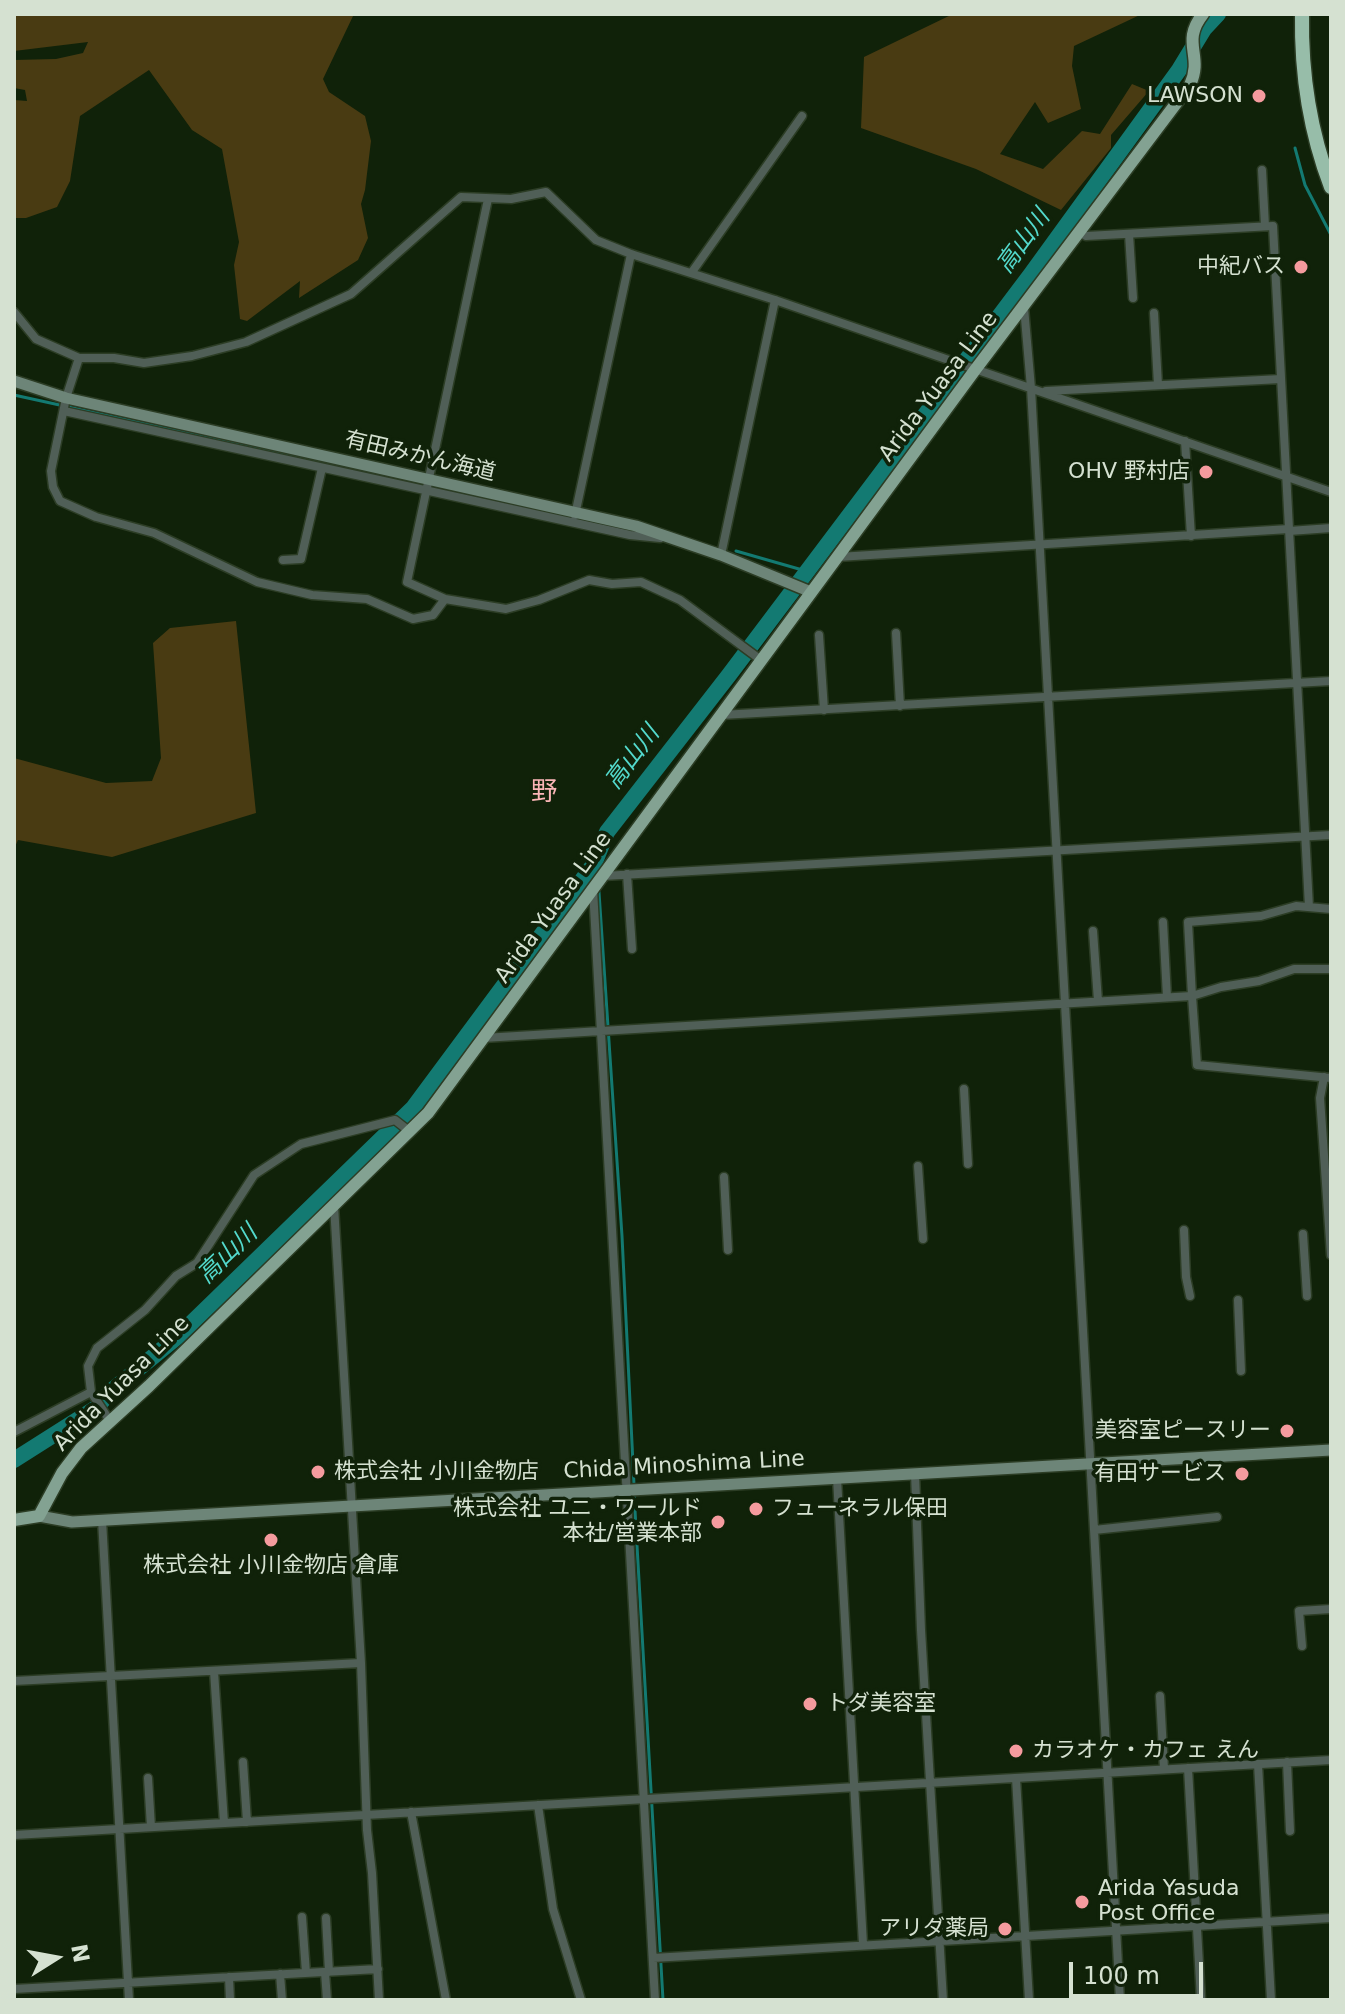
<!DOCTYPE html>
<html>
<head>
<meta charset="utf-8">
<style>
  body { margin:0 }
  #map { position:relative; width:1345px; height:2014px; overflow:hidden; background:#102209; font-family:"DejaVu Sans",sans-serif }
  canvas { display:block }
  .frame { position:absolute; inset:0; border:16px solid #d5e1d1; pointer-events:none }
  .north { position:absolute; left:16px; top:1918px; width:80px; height:80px; -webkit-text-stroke:6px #102209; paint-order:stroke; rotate:79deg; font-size:22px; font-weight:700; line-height:32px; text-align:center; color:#d5e1d1 }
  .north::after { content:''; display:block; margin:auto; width:28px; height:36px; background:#d5e1d1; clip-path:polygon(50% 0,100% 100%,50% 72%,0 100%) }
  .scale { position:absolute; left:1069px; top:1962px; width:134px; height:36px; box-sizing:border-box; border:4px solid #d5e1d1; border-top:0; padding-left:10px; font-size:24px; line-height:28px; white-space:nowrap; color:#d5e1d1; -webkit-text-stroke:6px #102209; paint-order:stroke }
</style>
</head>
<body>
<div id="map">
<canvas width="1345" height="2014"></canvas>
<div class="frame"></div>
<div class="north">N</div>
<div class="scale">100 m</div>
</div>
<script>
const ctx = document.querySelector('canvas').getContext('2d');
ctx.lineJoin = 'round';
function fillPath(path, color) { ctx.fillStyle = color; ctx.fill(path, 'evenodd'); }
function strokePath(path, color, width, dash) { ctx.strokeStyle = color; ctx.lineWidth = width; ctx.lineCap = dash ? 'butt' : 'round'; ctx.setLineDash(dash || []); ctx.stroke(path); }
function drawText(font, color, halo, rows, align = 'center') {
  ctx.font = font + ' "DejaVu Sans","Noto Sans JP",sans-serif'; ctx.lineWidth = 7; ctx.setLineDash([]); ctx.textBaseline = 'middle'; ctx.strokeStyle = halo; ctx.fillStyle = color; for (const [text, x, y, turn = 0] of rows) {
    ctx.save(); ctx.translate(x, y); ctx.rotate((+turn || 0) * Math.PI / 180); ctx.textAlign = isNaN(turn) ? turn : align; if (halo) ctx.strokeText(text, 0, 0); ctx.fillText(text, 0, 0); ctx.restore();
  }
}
fillPath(new Path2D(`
  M 14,14 L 354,14 L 323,79 L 329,92 L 365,116 L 371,141 L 365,190 L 361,204 L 368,238 L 358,260 L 299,298 L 300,281 L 247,321 L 240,319 L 234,265 L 239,242 L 222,149 L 192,130 L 149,70 L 80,116 L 70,181 L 57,207 L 26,218 L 14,218 L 14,100 L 27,101 L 25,90 L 14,88 L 14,60 L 56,59 L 83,53 L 88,42 L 14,51 Z
  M 953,14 L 1142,14 L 1074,46 L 1072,66 L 1081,109 L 1048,123 L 1035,102 L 1000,154 L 1043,169 L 1082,131 L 1100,134 L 1132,84 L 1149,91 L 1111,135 L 1111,148 L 1061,210 L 976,169 L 861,128 L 864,57 Z
  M 236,621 L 256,813 L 112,857 L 18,840 L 14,849 L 14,758 L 106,783 L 152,781 L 161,758 L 153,643 L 170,628 Z`), '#493b12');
strokePath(new Path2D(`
  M 1295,148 L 1305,185 L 1331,235
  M 14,395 L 565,516
  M 736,551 L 806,571
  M 594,864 L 595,871
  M 599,892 L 622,1236 L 634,1485
  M 634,1493 L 663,2000`), '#137a72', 3);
strokePath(new Path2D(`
  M 14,1460 L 96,1408 L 110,1392 L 177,1337 L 413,1108 L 594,864 L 607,832 L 729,675 L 1031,274 L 1179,70 L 1204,29 L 1218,14`), '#137a72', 16);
const street = new Path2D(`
  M 1262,170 L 1265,226
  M 488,199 L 407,582 L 445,599 L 506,609 L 539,600 L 589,580 L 612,584 L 641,582 L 680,600 L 761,660
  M 1079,232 L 1086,236 L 1273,226 L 1309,907
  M 1129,234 L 1133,298
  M 692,272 L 802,116
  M 1024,307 L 1031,388 L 1120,2000
  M 14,312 L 36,339 L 79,358 L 114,358 L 144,363 L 192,356 L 246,342 L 351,294 L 461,197 L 511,199 L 546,192 L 596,240 L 631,254 L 775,300 L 1331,492
  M 1154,313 L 1158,385
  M 79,358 L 66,398 L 51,471 L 53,487 L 60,501 L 96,517 L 154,533 L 257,582 L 312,595 L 367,599 L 413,619 L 433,615 L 445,599
  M 1046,391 L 1281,379
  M 64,411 L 630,535 L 660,538
  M 1185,441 L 1191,536
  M 575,515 L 631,254
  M 1289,531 L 1331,528
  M 721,555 L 775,300
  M 838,557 L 1289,529
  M 283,560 L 301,559 L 322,468
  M 896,633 L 900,706
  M 819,635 L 824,710
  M 721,715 L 1331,681
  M 627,874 L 632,949
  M 603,876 L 1331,835
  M 593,889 L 655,2000
  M 1331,909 L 1296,906 L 1261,916 L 1188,922 L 1192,996 L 1221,987 L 1259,981 L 1294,969 L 1331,969
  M 1163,922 L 1167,997
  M 1093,931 L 1098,1001
  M 483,1038 L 1192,996 L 1197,1065 L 1331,1078
  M 1324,1077 L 1320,1098 L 1331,1255
  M 964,1089 L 968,1164
  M 918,1166 L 923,1239
  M 724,1177 L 728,1250
  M 334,1205 L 361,1663 L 367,1830 L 372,1873 L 379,2000
  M 1184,1230 L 1186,1277 L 1190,1296
  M 1303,1234 L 1307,1296
  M 1238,1300 L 1241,1371
  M 110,1421 L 91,1392 L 88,1366 L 97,1348 L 145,1310 L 176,1276 L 197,1263 L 254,1175 L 301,1144 L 395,1120 L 409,1131
  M 14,1432 L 91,1392
  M 915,1473 L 921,1630 L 943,2000
  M 837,1478 L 863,1944
  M 102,1520 L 129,2000
  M 1094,1530 L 1217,1517
  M 1302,1646 L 1299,1611 L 1331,1609
  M 214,1671 L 224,1823
  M 14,1681 L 361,1663
  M 1160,1696 L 1164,1769
  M 243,1762 L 247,1822
  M 1287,1762 L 1290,1831
  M 1258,1764 L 1271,2000
  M 1188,1768 L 1201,2000
  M 148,1778 L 151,1827
  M 1016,1778 L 1029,2000
  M 538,1805 L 553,1909 L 581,2000
  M 411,1812 L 446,2000
  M 14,1835 L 1331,1760
  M 302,1917 L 306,1973
  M 326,1918 L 329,1972
  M 653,1958 L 1331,1918
  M 325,1972 L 327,2000
  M 280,1974 L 282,2000
  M 229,1977 L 230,2000
  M 14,1989 L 378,1969`);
const secondary = new Path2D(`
  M 14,381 L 66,398 L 636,526 L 721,555 L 811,592
  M 39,1516 L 72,1522 L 1331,1450`);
const primary = new Path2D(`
  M 14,1520 L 39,1516 L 62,1473 L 81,1448 L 149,1386 L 428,1113 L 975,370 L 1190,85 C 1204,55 1180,43 1203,14`);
const highway = new Path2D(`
  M 1302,14 C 1301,73 1310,132 1331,187`);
strokePath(street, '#2c3d25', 11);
strokePath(secondary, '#2c3d25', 14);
strokePath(primary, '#2c3d25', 15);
strokePath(highway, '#2c3d25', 17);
strokePath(street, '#505f57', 8);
strokePath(secondary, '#6d8578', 11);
strokePath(primary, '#83a292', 12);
strokePath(highway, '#97bda9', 14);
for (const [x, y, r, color] of [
  [1259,96,8,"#f59b9e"],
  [1301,267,8,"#f59b9e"],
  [1206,472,8,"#f59b9e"],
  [1287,1431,8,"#f59b9e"],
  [318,1472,8,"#f59b9e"],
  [1242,1474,8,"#f59b9e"],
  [756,1509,8,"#f59b9e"],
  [718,1522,8,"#f59b9e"],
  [271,1540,8,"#f59b9e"],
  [810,1704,8,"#f59b9e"],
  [1016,1751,8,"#f59b9e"],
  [1082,1902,8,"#f59b9e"],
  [1005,1929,8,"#f59b9e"]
]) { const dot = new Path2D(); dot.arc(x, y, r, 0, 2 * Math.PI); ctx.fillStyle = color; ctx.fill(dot); strokePath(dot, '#102209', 3); }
drawText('22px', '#d5e1d1', '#102209', [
  ["LAWSON",1243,96],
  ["中紀バス",1285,267],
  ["OHV 野村店",1190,472],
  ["美容室ピースリー",1271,1431],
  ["株式会社 小川金物店",334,1472,"left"],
  ["有田サービス",1226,1474],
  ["株式会社 ユニ・ワールド",702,1509],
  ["本社/営業本部",702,1534],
  ["フューネラル保田",772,1509,"left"],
  ["株式会社 小川金物店 倉庫",271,1566,"center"],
  ["トダ美容室",826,1704,"left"],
  ["カラオケ・カフェ えん",1032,1751,"left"],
  ["Arida Yasuda",1098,1889,"left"],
  ["Post Office",1098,1914,"left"],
  ["アリダ薬局",989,1929]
], 'right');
drawText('22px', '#d5e1d1', '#102209', [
  ["Arida Yuasa Line",939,387,-53],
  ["有田みかん海道",420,457,13],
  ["Arida Yuasa Line",554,908,-54],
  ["Arida Yuasa Line",122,1384,-45],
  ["Chida Minoshima Line",684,1466,-3]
]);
drawText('italic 24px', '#53d9cc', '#102209', [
  ["高山川",1024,242,-54],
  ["高山川",633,758,-53],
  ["高山川",228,1255,-44]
]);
drawText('26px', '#f9b5b6', '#102209', [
  ["野",544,793]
]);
</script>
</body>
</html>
